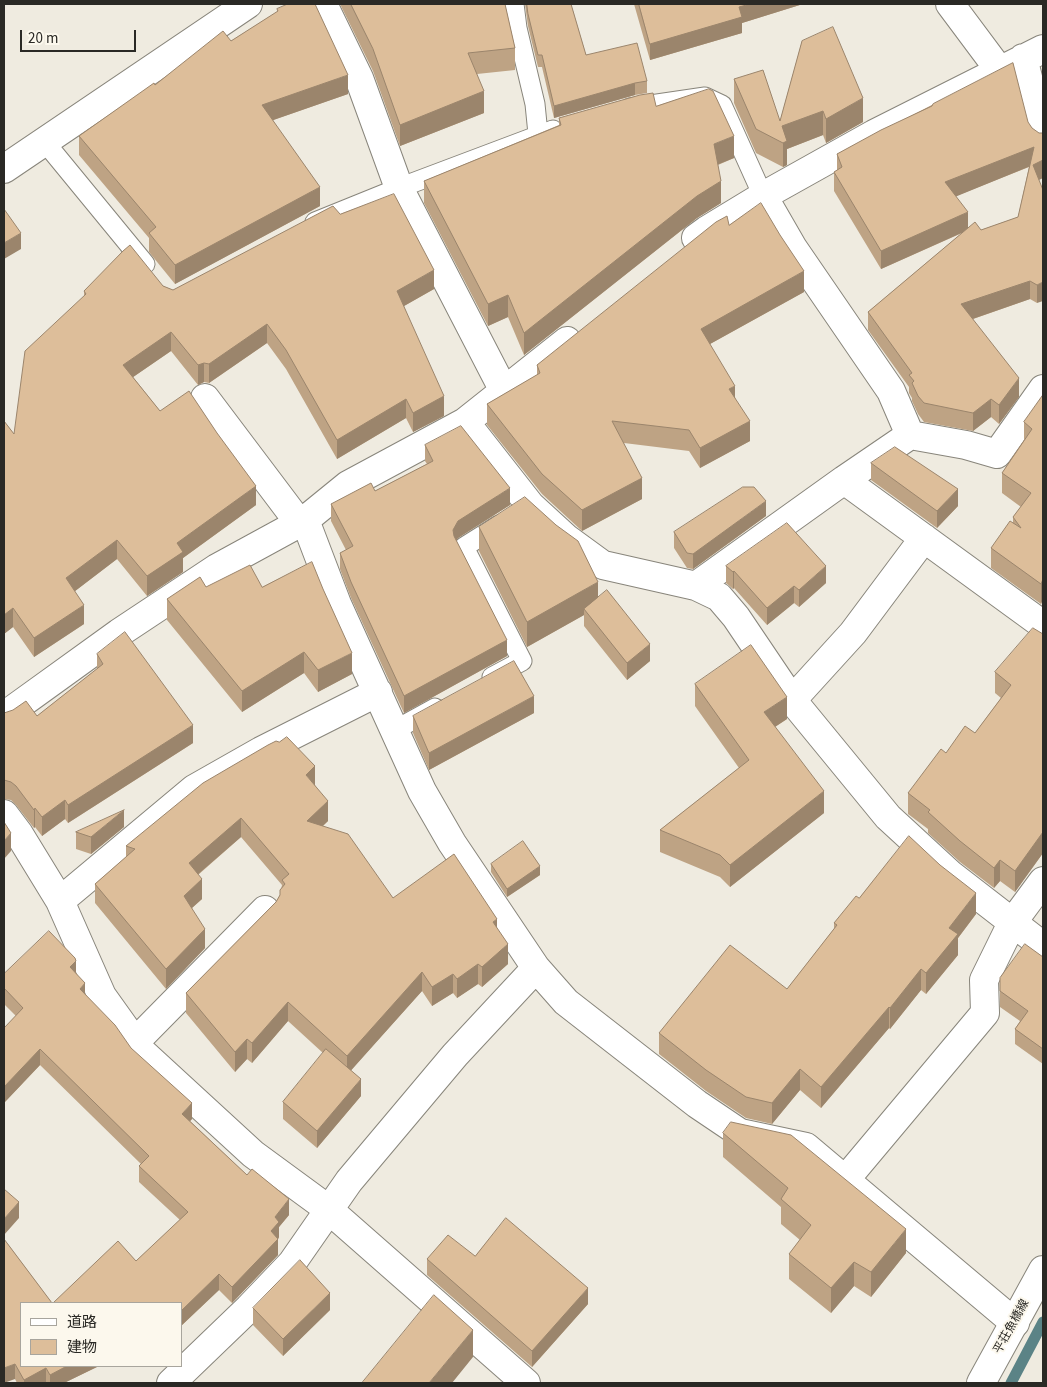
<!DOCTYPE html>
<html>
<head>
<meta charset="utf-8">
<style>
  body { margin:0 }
  #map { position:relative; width:1047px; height:1387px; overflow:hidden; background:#efebe0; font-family:"Source Sans 3","Noto Sans JP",sans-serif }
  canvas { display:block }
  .frame { position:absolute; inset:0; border:5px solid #2a2925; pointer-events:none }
  .legend { position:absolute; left:20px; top:1302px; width:162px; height:65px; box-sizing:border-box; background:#fcf8ed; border:1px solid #a8a59d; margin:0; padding:6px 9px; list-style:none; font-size:15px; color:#2a2925 }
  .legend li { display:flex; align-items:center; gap:10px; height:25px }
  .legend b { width:25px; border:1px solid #a8a59d }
  .scale { position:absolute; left:20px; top:30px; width:116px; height:22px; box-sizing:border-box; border:2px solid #2a2925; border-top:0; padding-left:6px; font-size:15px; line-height:18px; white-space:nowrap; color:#2a2925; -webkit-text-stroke:4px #fcf8ed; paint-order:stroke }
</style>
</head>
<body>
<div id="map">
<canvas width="1047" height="1387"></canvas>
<div class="frame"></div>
<ul class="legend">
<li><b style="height:6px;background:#fff"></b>道路</li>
<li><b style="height:14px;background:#ddbe9a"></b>建物</li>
</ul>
<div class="scale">20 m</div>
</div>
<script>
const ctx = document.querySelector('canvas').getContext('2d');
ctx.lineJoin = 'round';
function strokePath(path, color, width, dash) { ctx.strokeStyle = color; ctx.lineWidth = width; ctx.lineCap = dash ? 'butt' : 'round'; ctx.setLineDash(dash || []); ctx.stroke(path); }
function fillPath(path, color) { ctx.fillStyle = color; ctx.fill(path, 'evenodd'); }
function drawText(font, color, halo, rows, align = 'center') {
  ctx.font = font + ' "Source Sans 3","Noto Sans JP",sans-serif'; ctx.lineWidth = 4; ctx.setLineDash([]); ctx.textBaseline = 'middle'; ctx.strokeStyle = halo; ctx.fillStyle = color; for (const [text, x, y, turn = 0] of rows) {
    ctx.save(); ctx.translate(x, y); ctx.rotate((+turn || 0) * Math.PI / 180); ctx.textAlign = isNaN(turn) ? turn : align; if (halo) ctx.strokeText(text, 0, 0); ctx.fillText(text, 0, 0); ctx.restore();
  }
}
strokePath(new Path2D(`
  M 1011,1383 L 1043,1322`), '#5b8386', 11);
const lane = new Path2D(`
  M 514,4 L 517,28 L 535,104 L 538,134
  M 630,108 L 705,97 L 722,105 L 763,196
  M 44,141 L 145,264
  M 315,222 L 399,188 L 553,130
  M 492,677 L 522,661 L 464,547 L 499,525
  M 395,730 L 435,708`);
const street = new Path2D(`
  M 323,4 L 359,78 L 399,188 L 504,391
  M 950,4 L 1000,71
  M 1023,58 L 1043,136
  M 4,169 L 248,4
  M 763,196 L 793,248 L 891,391 L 910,435 L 966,445 L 997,454 L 1043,389
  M 696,238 L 707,230 L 763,196 L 874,134 L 1043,49
  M 205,398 L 300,524
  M 465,422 L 530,505 L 566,538 L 603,565 L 696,586 L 719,597 L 736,617 L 792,700 L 888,817 L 950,874 L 1043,946
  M 844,480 L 1043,625
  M 305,520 L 337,604 L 422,791 L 452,843 L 536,968 L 566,1002 L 697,1104 L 740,1133 L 806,1147 L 1015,1323
  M 696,586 L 844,480 L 910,435
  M 792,700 L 853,633 L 924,538
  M 4,716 L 119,633 L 217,568 L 305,520 L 348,485 L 465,422 L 567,341
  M 4,814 L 19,834 L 60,901 L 102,996 L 142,1052 L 253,1154 L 328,1209 L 526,1383
  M 60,901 L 194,789 L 261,751 L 378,692
  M 135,1042 L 265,910
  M 845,1180 L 985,1013 L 984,980 L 1012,923 L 1043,881
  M 171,1383 L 249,1308 L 292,1263 L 349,1181 L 455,1055 L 536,968`);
const secondary = new Path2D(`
  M 981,1383 L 1043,1270`);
strokePath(lane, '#88857b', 21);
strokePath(street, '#88857b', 30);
strokePath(secondary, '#88857b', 30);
strokePath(lane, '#fff', 19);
strokePath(street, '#fff', 28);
strokePath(secondary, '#fff', 28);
fillPath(new Path2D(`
  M 340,4 L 505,4 L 515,48 L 515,70 L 477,74 L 484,113 L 400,146 L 373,71 Z
  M 525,4 L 571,4 L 586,55 L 647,81 L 647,93 L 635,95 L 554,118 L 542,67 L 538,67 L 528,26 Z
  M 634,4 L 803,4 L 742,23 L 742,33 L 650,60 Z
  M 277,9 L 348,94 L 273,120 L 320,206 L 175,284 L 149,252 L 149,238 L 79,155 L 79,136 L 155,85 L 231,41 L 277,12 Z
  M 802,41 L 863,122 L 826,143 L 823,135 L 787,149 L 787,165 L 783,167 L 756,153 L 734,103 L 734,79 L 780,121 Z
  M 1043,48 L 1043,74 L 1042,67 L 1042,49 Z
  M 1013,63 L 1039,180 L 1037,303 L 1030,299 L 973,319 L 1019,397 L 999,424 L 991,417 L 973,431 L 924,422 L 918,414 L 912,401 L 912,398 L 909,393 L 909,387 L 868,330 L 868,312 L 962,233 L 881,269 L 834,191 L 834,172 L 837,170 L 837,154 ZM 1029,167 L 1018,217 L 981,230 L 968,228 L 956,196 Z
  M 656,106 L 734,158 L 718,165 L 721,203 L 697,218 L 524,355 L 508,317 L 488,326 L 424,203 L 424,181 L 559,125 L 559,118 Z
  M 340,214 L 434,289 L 404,306 L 444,416 L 413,432 L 406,418 L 337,459 L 286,369 L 267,343 L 209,383 L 204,382 L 198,385 L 171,351 L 133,377 L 160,411 L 256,505 L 183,558 L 183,572 L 147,596 L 117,559 L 75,591 L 84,624 L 34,657 L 13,627 L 4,634 L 4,421 L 14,434 L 84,296 L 84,291 L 163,286 L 173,290 Z
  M 729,225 L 804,292 L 710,344 L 735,397 L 750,441 L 700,468 L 689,451 L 624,443 L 642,499 L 582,531 L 542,494 L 487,425 L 487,404 L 537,375 L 537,365 Z
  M 1043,395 L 1043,599 L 1041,604 L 991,568 L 991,548 L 1013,523 L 1013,517 L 1021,507 L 1002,493 L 1002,473 L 1024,440 L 1024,422 Z
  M 425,445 L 510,505 L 458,538 L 456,540 L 507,656 L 404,713 L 351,598 L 340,569 L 340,553 L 346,550 L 331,521 L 331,504 L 375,491 L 427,464 L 425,461 Z
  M 871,463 L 958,506 L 937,528 L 871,480 Z
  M 766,516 L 693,569 L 687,568 L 674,548 L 674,532 Z
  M 479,527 L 598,597 L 650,661 L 627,680 L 584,626 L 584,615 L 527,647 L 479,551 Z
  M 726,566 L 826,583 L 799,607 L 794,603 L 767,625 L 734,588 L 733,589 L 726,583 Z
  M 206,587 L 262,587 L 352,674 L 318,692 L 304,673 L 242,712 L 167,620 L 167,599 Z
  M 1043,634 L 1043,853 L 1015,892 L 1000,881 L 994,888 L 960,862 L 928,833 L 928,829 L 908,814 L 908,793 L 946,753 L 975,733 L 1001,698 L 995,693 L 995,672 Z
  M 97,654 L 193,743 L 68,823 L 65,819 L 42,836 L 35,827 L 34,828 L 16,805 L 11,800 L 4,799 L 4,713 L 37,716 L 97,669 Z
  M 695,684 L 787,719 L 775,727 L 824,813 L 730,887 L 720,877 L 660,852 L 660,830 L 739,768 L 695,706 Z
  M 534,713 L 429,770 L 413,733 L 413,716 Z
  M 315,785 L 328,821 L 323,826 L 393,898 L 497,928 L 508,964 L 482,987 L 478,984 L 457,998 L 453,993 L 432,1006 L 422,991 L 351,1070 L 361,1096 L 317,1148 L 283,1119 L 283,1102 L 323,1053 L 288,1021 L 252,1063 L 247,1059 L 235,1072 L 186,1013 L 186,993 L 276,902 L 280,895 L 282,885 L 241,837 L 198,875 L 202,899 L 192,908 L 205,948 L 166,989 L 95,903 L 95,884 L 126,857 L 126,846 Z
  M 124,827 L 91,854 L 76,849 L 76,832 Z
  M 491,864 L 540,875 L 507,897 L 491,872 Z
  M 859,898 L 976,914 L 958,938 L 958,955 L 926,994 L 921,990 L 890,1029 L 889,1028 L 821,1108 L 800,1090 L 772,1124 L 746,1118 L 706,1091 L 659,1054 L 659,1033 L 787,989 L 834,929 L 834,923 Z
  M 1043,957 L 1043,1064 L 1015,1044 L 1015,1029 L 1020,1021 L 1000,1007 L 1000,978 Z
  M 4,974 L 76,974 L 85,995 L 192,1119 L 190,1121 L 289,1215 L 279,1227 L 279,1237 L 278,1239 L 278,1255 L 232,1303 L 219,1290 L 181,1326 L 181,1303 L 136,1261 L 180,1220 L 139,1182 L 139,1166 L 141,1164 L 40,1065 L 4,1103 L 4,1028 L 16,1016 L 4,1004 Z
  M 723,1133 L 906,1253 L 871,1297 L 854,1286 L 831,1313 L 789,1279 L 789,1254 L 800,1240 L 781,1224 L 781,1207 L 723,1157 Z
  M 4,1239 L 99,1366 L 64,1383 L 17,1383 L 15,1379 Z
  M 475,1256 L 588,1304 L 532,1367 L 427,1275 L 427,1259 Z
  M 253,1308 L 330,1310 L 283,1356 L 253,1325 Z`), '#bea384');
fillPath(new Path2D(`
  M 750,4 L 803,4 L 742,23 L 742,33 L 650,60 L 650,44 L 739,7 Z
  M 348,75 L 348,94 L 262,124 L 262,105 Z
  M 635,83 L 635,95 L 554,118 L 554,106 Z
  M 484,91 L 484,113 L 400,146 L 400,125 Z
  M 863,98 L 863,122 L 826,143 L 826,119 Z
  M 823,111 L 823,135 L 787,149 L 787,165 L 783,167 L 783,143 L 782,126 Z
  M 734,136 L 734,158 L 714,166 L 714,144 Z
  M 1034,147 L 1043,160 L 1043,178 L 1033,183 L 1033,165 L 945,201 L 945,182 Z
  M 721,181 L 721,203 L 697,218 L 524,355 L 524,333 L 697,196 Z
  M 320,187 L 320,206 L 175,284 L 175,265 Z
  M 968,212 L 968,230 L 881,269 L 881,251 Z
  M 21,233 L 21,249 L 4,259 L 4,243 Z
  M 434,270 L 434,289 L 397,310 L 397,291 Z
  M 804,271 L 804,292 L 701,349 L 701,329 Z
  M 1030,281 L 1030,299 L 961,323 L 961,304 Z
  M 1043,282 L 1043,301 L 1037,303 L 1037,285 Z
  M 508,295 L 508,317 L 488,326 L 488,304 Z
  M 267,324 L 267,343 L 209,383 L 209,364 Z
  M 171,332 L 171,351 L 123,384 L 123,365 Z
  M 204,363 L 204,382 L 198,385 L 198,365 Z
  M 1019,378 L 1019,397 L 999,424 L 999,405 Z
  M 735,386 L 735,406 L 729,389 Z
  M 444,396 L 444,416 L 413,432 L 413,413 Z
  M 406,399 L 406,418 L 337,459 L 337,440 Z
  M 991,399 L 991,417 L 973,431 L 973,413 Z
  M 750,421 L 750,441 L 700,468 L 700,448 Z
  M 642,478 L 642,499 L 582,531 L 582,510 Z
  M 256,486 L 256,505 L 183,558 L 183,572 L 147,596 L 147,576 L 177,543 Z
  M 510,488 L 510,505 L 458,538 L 453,546 L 453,530 L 458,521 Z
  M 958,489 L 958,506 L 937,528 L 937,511 Z
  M 766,501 L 766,516 L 693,569 L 693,554 Z
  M 117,540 L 117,559 L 66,598 L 66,578 Z
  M 826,566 L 826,583 L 799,607 L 799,590 Z
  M 734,571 L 734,588 L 733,589 L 733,572 Z
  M 1043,579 L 1043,599 L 1041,604 L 1041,584 Z
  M 598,582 L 598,606 L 584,609 L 584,615 L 527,647 L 527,622 Z
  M 794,586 L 794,603 L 767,625 L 767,608 Z
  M 84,605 L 84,624 L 34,657 L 34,638 Z
  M 13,608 L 13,627 L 4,634 L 4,615 Z
  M 507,640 L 507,656 L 404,713 L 404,696 Z
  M 650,644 L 650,661 L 627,680 L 627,663 Z
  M 304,652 L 304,673 L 242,712 L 242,691 Z
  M 352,653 L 352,674 L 318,692 L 318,670 Z
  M 534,696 L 534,713 L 429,770 L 429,753 Z
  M 787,697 L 787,719 L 764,734 L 764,712 Z
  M 193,725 L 193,743 L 68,823 L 68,805 Z
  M 315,766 L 315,786 L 306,775 Z
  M 824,791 L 824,813 L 730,887 L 730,865 Z
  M 65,800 L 65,819 L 42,836 L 42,817 Z
  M 328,801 L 328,821 L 307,840 L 307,821 Z
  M 35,808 L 35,827 L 34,828 L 34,810 Z
  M 124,810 L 124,827 L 91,854 L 91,837 Z
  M 241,818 L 241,837 L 189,882 L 189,863 Z
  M 1043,832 L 1043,853 L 1015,892 L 1015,871 Z
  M 11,833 L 11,851 L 4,859 L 4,841 Z
  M 1000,860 L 1000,881 L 994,888 L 994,868 Z
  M 540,866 L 540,875 L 507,897 L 507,889 Z
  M 202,879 L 202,899 L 184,915 L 184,896 Z
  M 976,893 L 976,914 L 958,938 L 958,955 L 926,994 L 926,973 L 949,928 Z
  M 497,919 L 497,938 L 493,922 Z
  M 205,929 L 205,948 L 166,989 L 166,969 Z
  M 508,944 L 508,964 L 482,987 L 482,967 Z
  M 76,961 L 76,977 L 70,967 Z
  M 478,964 L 478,984 L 457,998 L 457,979 Z
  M 921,969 L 921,990 L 890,1029 L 890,1008 Z
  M 422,972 L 422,991 L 347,1075 L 347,1056 Z
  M 453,974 L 453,993 L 432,1006 L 432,987 Z
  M 85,983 L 85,999 L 80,989 Z
  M 288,1002 L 288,1021 L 252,1063 L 252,1043 Z
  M 889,1007 L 889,1028 L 821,1108 L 821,1087 Z
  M 247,1039 L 247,1059 L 235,1072 L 235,1052 Z
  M 40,1049 L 40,1065 L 4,1103 L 4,1087 Z
  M 800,1069 L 800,1090 L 772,1124 L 772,1103 Z
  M 361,1079 L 361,1096 L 317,1148 L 317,1131 Z
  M 192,1103 L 192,1119 L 182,1130 L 182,1114 Z
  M 289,1199 L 289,1215 L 279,1227 L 279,1237 L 277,1241 L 278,1239 L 278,1255 L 232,1303 L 232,1287 L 271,1231 L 275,1217 Z
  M 19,1202 L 19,1218 L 4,1235 L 4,1219 Z
  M 906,1229 L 906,1253 L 871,1297 L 871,1272 Z
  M 854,1262 L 854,1286 L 831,1313 L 831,1288 Z
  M 219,1274 L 219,1290 L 181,1326 L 181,1311 Z
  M 588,1288 L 588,1304 L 532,1367 L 532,1351 Z
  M 330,1293 L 330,1310 L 283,1356 L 283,1339 Z
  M 473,1330 L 473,1357 L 452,1383 L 429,1383 Z
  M 15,1364 L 15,1379 L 4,1383 L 4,1368 Z
  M 67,1366 L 99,1366 L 64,1383 L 50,1383 L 50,1375 Z
  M 46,1368 L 46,1383 L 24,1383 L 24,1380 Z`), '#9b856c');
const building = new Path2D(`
  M 288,4 L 315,4 L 348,75 L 262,105 L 320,187 L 175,265 L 149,233 L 156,227 L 79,136 L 154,83 L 155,85 L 223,31 L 231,41 L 278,11 L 277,9 Z
  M 351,4 L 505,4 L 515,48 L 468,53 L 484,91 L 400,125 L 373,49 Z
  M 527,4 L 571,4 L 586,55 L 637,43 L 647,81 L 635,83 L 554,106 L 542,55 L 538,55 L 528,14 Z
  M 639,4 L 750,4 L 739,7 L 742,17 L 650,44 Z
  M 833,27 L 863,98 L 826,119 L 823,111 L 782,126 L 787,141 L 783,143 L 756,129 L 734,79 L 763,70 L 780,121 L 802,41 Z
  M 1013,63 L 1028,122 L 1032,128 L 1039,133 L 1043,133 L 1043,160 L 1033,165 L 1043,190 L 1043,282 L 1037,285 L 1030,281 L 961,304 L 1019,378 L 999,405 L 991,399 L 973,413 L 924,403 L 918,396 L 912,383 L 914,381 L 909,375 L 912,373 L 868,312 L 975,222 L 981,230 L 1018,217 L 1034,147 L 945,182 L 968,212 L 881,251 L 834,172 L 842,167 L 837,154 L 881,130 L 932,106 L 933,104 Z
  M 709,89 L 713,91 L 734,136 L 714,144 L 721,181 L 697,196 L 524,333 L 508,295 L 488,304 L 424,181 L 561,125 L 559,118 L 640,95 L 653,93 L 656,106 Z
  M 394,194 L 434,270 L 397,291 L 444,396 L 413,413 L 406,399 L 337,440 L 286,350 L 267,324 L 209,364 L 204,363 L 198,365 L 171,332 L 123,365 L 160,411 L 189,391 L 217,433 L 256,486 L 177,543 L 183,552 L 147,576 L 117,540 L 66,578 L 84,605 L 34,638 L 13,608 L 4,615 L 4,421 L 14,434 L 25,351 L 86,294 L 84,291 L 123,251 L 130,245 L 163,286 L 173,290 L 331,207 L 333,206 L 340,214 Z
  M 761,203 L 780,235 L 804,271 L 701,329 L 735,386 L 729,389 L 750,421 L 700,448 L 689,430 L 612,421 L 642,478 L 582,510 L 542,474 L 487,404 L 540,373 L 537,365 L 716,222 L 727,216 L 729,225 Z
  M 4,209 L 21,233 L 4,243 Z
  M 1043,395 L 1043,579 L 1041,584 L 991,548 L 1010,521 L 1021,528 L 1013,517 L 1031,493 L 1002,473 L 1032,429 L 1024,422 Z
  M 461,426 L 510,488 L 458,521 L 453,530 L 454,536 L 507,640 L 404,696 L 351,582 L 340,553 L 353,546 L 331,504 L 371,483 L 375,491 L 433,461 L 425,445 Z
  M 895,447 L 958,489 L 937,511 L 871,463 Z
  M 743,487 L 754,487 L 766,501 L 693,554 L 687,553 L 674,532 Z
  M 525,497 L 556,525 L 578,541 L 598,582 L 527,622 L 479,527 Z
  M 787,523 L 826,566 L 799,590 L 794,586 L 767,608 L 734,571 L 733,572 L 726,566 Z
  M 312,562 L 323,589 L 352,653 L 318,670 L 304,652 L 242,691 L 167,599 L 200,577 L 206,587 L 250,565 L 262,587 Z
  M 607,590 L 650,644 L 627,663 L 584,609 Z
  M 1033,628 L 1043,634 L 1043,832 L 1015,871 L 1000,860 L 994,868 L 960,841 L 928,812 L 930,810 L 908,793 L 941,749 L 946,753 L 965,726 L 975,733 L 1011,685 L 995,672 Z
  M 125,632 L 193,725 L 68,805 L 65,800 L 42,817 L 35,808 L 34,810 L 16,786 L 11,782 L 4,780 L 4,713 L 13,710 L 26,701 L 37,716 L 103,664 L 97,654 Z
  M 751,645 L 787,697 L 764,712 L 824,791 L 730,865 L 720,855 L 660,830 L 749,760 L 695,684 Z
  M 514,661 L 534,696 L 429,753 L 413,716 Z
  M 287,737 L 315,766 L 306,775 L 328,801 L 307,821 L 348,834 L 393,898 L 454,854 L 497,919 L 493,922 L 508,944 L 482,967 L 478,964 L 457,979 L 453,974 L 432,987 L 422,972 L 347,1056 L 288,1002 L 252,1043 L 247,1039 L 235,1052 L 186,993 L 276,902 L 280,895 L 280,890 L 285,884 L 282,880 L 289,874 L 241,818 L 189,863 L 202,879 L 184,896 L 205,929 L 166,969 L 95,884 L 135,849 L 126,846 L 203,783 L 268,745 L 276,741 L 279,742 Z
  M 124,810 L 91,837 L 76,832 Z
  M 4,822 L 11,833 L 4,841 Z
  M 909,836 L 940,865 L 976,893 L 949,928 L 958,934 L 926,973 L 921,969 L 890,1008 L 889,1007 L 821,1087 L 800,1069 L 772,1103 L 746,1097 L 706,1070 L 659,1033 L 730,945 L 787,989 L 837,925 L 834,923 L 856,896 L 859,898 Z
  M 523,841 L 540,866 L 507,889 L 491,864 Z
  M 49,931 L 75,958 L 76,961 L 70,967 L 85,983 L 80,989 L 115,1025 L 131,1048 L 192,1103 L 182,1114 L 247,1175 L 252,1169 L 289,1199 L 275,1217 L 279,1222 L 271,1231 L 278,1239 L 232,1287 L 219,1274 L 181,1311 L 181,1303 L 53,1303 L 118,1241 L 136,1261 L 188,1212 L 139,1166 L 149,1156 L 40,1049 L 4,1087 L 4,1028 L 23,1008 L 4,988 L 4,974 Z
  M 1025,944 L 1043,957 L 1043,1049 L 1015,1029 L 1028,1011 L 1000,991 L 1000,978 Z
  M 326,1049 L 361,1079 L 317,1131 L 283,1102 Z
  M 731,1122 L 791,1135 L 906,1229 L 871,1272 L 854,1262 L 831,1288 L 789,1254 L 811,1225 L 781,1199 L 788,1188 L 723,1133 Z
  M 4,1189 L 19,1202 L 4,1219 Z
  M 506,1218 L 588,1288 L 532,1351 L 427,1259 L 448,1235 L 475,1256 Z
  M 4,1239 L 52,1303 L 21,1303 L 21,1366 L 67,1366 L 50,1375 L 46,1368 L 24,1380 L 15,1364 L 4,1368 Z
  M 300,1260 L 330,1293 L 283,1339 L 253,1308 Z
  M 434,1295 L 473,1330 L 429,1383 L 362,1383 Z`);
fillPath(building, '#ddbe9a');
strokePath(building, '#9b856c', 1);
drawText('12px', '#2a2925', '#fcf8ed', [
  ["平荘魚橋線",1012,1327,-61]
]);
</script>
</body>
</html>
